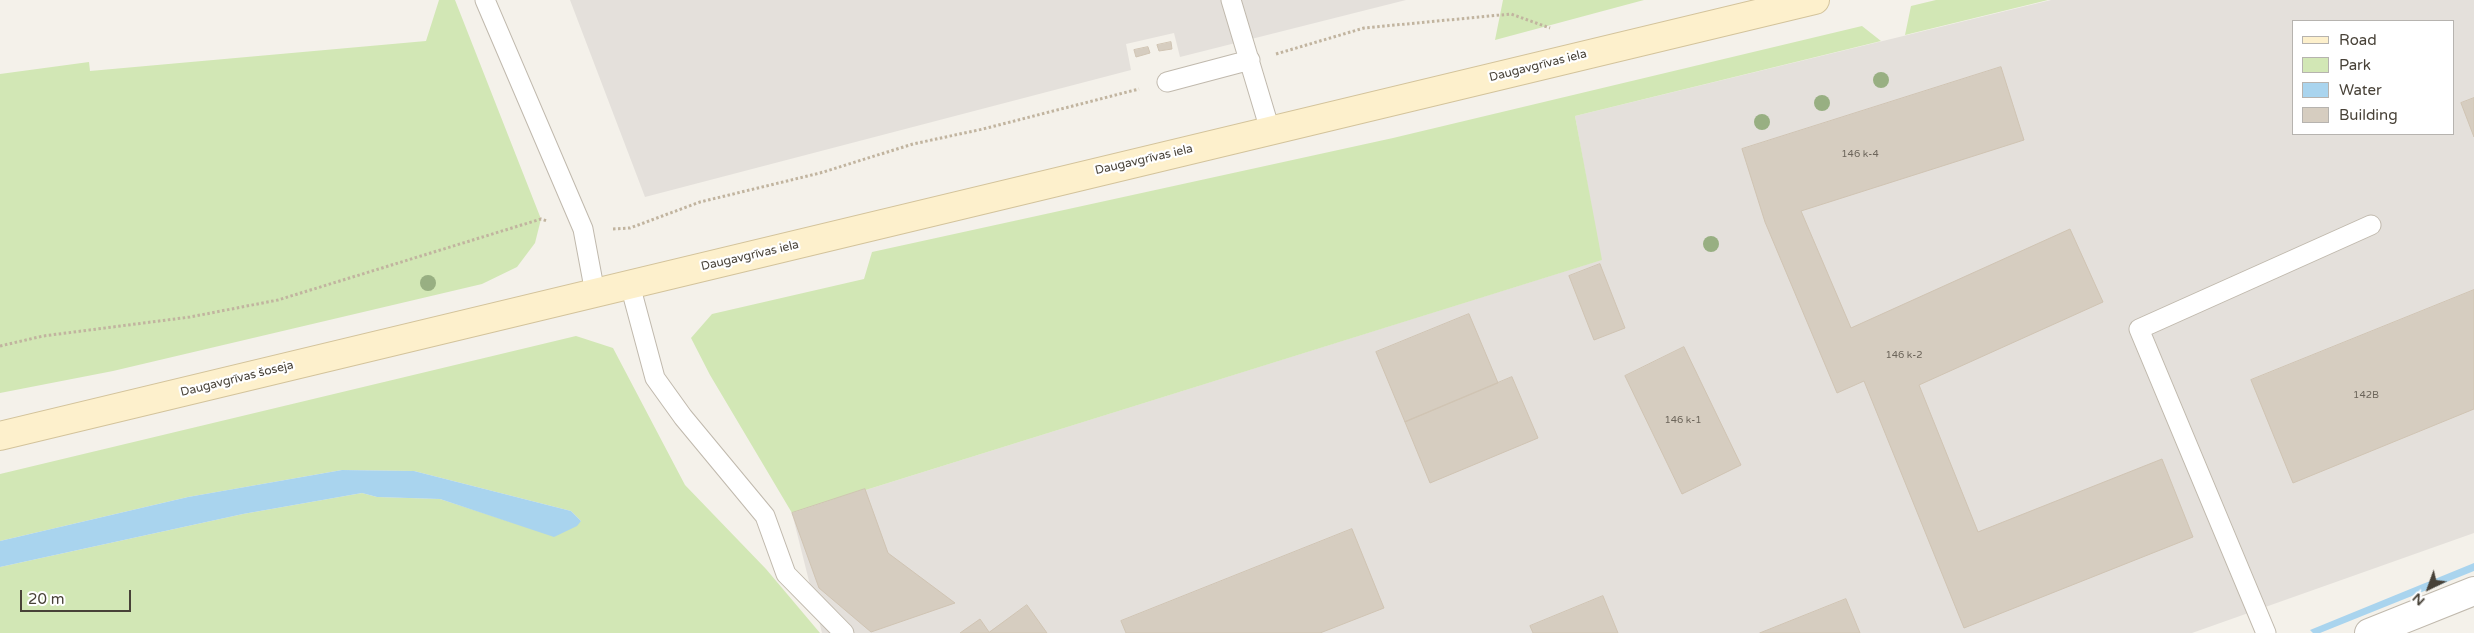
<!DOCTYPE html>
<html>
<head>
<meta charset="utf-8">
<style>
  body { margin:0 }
  #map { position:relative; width:2474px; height:633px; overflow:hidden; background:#f4f1ea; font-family:"Varela Round",sans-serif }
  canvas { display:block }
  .legend { position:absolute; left:2292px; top:20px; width:162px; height:115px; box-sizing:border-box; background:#fff; border:1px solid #b6b3af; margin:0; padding:6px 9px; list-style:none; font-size:15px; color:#484238 }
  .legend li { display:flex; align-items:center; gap:10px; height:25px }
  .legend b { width:25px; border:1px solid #b6b3af }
  .north { position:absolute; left:2404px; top:563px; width:50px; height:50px; -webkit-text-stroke:4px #fff; paint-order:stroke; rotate:222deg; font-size:14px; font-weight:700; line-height:20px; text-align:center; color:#484238 }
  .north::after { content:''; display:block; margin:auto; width:18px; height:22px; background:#484238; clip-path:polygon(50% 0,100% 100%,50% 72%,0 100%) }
  .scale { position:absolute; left:20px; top:590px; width:111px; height:22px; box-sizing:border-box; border:2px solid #484238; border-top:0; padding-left:6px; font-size:15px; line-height:18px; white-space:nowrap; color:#484238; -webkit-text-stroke:4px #fff; paint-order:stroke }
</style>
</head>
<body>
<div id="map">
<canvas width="2474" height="633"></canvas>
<ul class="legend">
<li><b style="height:6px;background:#fdf0cc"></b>Road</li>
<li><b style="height:14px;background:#d2e7b5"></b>Park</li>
<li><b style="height:14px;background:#a9d4ee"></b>Water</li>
<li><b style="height:14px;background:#d6cdc0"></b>Building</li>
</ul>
<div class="north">N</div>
<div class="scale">20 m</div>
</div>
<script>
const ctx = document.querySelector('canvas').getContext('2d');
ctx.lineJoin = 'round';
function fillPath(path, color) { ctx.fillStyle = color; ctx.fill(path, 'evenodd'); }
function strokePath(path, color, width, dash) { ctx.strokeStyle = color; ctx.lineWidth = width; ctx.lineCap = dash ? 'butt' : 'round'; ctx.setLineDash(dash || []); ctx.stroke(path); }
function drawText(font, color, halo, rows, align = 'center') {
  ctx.font = font + ' "Varela Round",sans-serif'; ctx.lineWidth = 4.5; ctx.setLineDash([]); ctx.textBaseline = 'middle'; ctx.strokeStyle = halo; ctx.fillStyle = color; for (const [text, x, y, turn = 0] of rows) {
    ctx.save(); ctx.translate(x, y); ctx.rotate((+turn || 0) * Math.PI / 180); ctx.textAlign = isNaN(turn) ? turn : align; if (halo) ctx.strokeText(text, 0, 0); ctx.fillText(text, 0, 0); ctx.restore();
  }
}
fillPath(new Path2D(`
  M 570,0 L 1406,0 L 1180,57 L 1174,33 L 1126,44 L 1131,70 L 645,197 Z
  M 2051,0 L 2474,0 L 2474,533 L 2192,633 L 822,633 L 792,513 L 1601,260 L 1575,116 ZM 2293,21 L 2453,21 L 2453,134 L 2293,134 Z`), '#e4e0db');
fillPath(new Path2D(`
  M 439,0 L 455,0 L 541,219 L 535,243 L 517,267 L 482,284 L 113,371 L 0,393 L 0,74 L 89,62 L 90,71 L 426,41 Z
  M 1503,0 L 1644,0 L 1495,40 Z
  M 1936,0 L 2048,0 L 1905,35 L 1911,6 Z
  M 1862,26 L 1881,41 L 1575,116 L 1602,260 L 792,513 L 710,375 L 691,338 L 712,314 L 864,279 L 872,252 L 1393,138 Z
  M 576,336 L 613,348 L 685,485 L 766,569 L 820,633 L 0,633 L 0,567 L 243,514 L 362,493 L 377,497 L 440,499 L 554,536 L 581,521 L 571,511 L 414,471 L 342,470 L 188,497 L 0,541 L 0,474 Z`), '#d2e7b5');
fillPath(new Path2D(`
  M 342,470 L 414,471 L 571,511 L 581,521 L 577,526 L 554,537 L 440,499 L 377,497 L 362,493 L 243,514 L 0,567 L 0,541 L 188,497 Z
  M 2474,563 L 2474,571 L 2320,633 L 2313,633 L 2310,630 Z`), '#a9d4ee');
const building = new Path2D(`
  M 1171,42 L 1172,49 L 1159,51 L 1157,45 Z
  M 1148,47 L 1150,53 L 1136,57 L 1134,50 Z
  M 2001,67 L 2024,140 L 1801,211 L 1851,328 L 2070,229 L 2103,302 L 1919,385 L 1978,532 L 2162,459 L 2193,537 L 1964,628 L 1864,381 L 1837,393 L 1765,222 L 1742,149 Z
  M 2474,98 L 2474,137 L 2461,103 Z
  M 1600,264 L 1625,328 L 1594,340 L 1569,276 Z
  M 2474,290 L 2474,409 L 2293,483 L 2251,380 Z
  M 1469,314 L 1498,383 L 1405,422 L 1376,352 Z
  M 1684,347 L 1741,465 L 1682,494 L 1625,376 Z
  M 1512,377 L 1538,438 L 1430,483 L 1405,422 Z
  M 865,489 L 888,553 L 955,603 L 871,632 L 819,588 L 792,513 Z
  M 1352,529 L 1384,608 L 1320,633 L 1126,633 L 1121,621 Z
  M 1603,596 L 1618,633 L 1533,633 L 1530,626 Z
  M 1846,599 L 1860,633 L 1760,633 Z
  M 1027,605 L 1047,633 L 960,633 L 980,619 L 989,632 Z`);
fillPath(building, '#d6cdc0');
strokePath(building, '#d0c4b3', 1);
const service = new Path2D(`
  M 485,0 L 583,229 L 595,293
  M 1231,0 L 1270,130
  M 1167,82 L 1250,60
  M 630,285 L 655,378 L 683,417 L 765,516 L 786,574 L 844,633
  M 2266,633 L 2139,329 L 2371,225`);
const minor = new Path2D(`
  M 2369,633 L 2474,591`);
const secondary = new Path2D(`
  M 0,436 L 1815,0`);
strokePath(service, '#c0b9ad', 21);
strokePath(minor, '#c0b9ad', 30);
strokePath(secondary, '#d3c39b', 30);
strokePath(new Path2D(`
  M 1276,54 L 1364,28 L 1511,14 L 1550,28
  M 613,229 L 630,228 L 700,202 L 820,173 L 913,144 L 983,129 L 1139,89
  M 0,346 L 43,336 L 190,317 L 278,300 L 541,219 L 547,221`), '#c1b49f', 3, [2.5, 2.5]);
strokePath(service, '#fff', 19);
strokePath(minor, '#fff', 28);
strokePath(secondary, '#fdf0cc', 28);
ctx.fillStyle = '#98af82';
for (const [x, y] of [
  [1881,80],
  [1822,103],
  [1762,122],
  [1711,244],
  [428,283]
]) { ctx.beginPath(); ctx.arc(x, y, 8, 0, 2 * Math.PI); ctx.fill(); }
drawText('10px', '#6c655a', null, [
  ["146 k-4",1860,154],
  ["146 k-2",1904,355],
  ["142B",2366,395],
  ["146 k-1",1683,420]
]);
drawText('12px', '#484238', '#fff', [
  ["Daugavgrīvas iela",1538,66,-14],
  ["Daugavgrīvas iela",1144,160,-13],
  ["Daugavgrīvas iela",750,256,-13],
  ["Daugavgrīvas šoseja",237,379,-14]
]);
</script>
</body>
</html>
